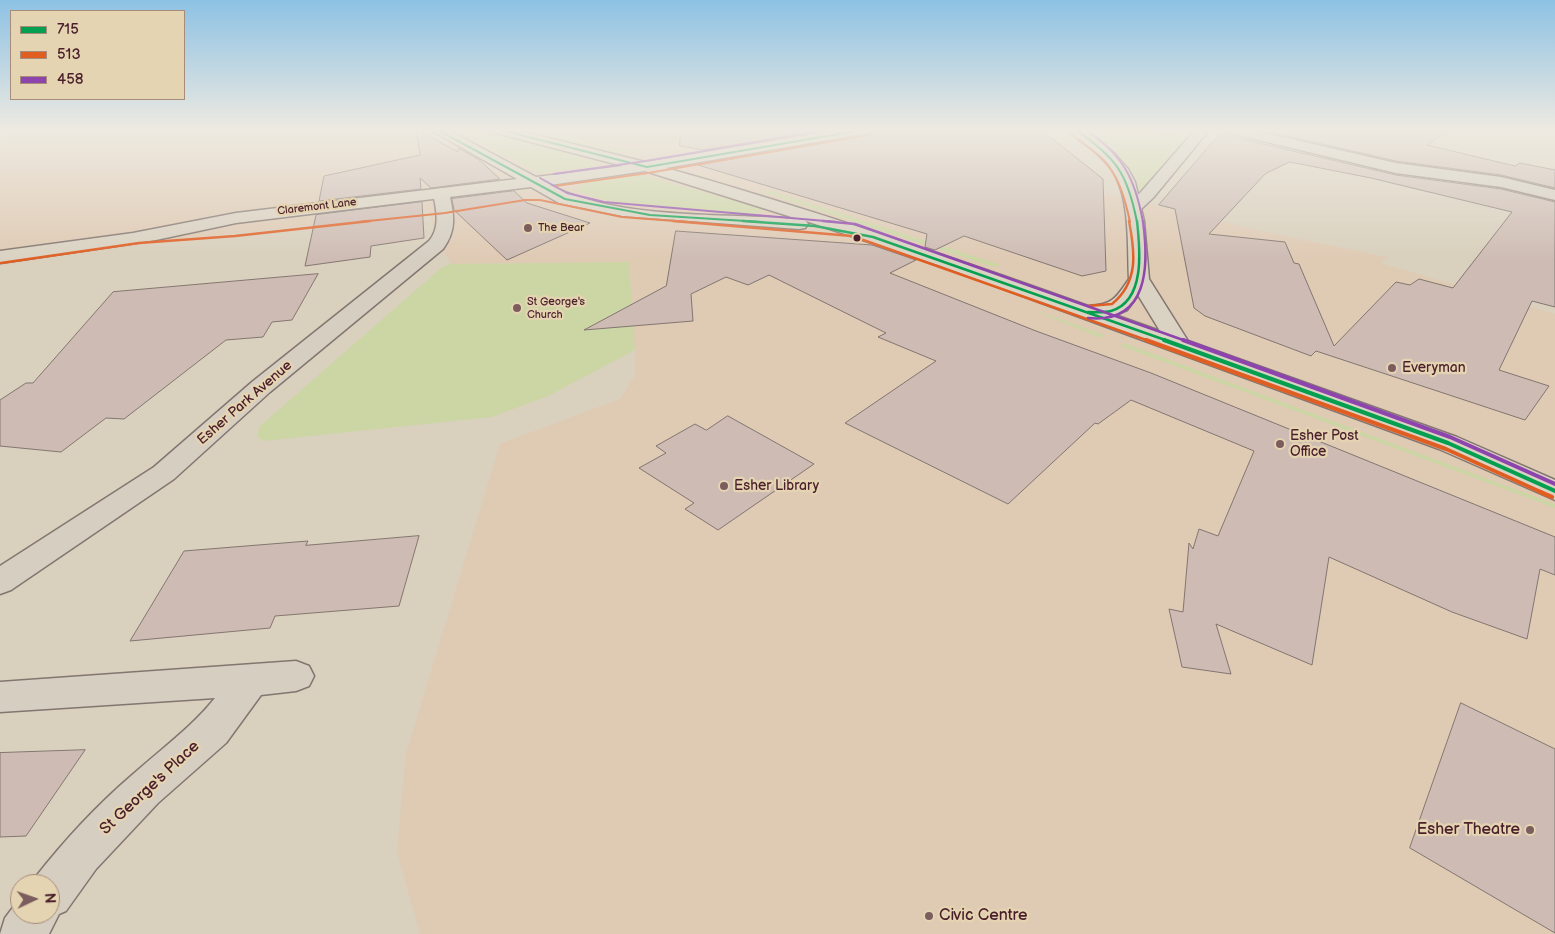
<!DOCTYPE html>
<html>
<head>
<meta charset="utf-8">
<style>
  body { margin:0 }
  #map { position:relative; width:1555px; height:934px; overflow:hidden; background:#d9d0bd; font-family:"Balsamiq Sans",sans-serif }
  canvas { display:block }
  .legend { position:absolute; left:10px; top:10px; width:175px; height:90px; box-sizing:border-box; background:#e5d4b1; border:1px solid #a78c7b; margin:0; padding:6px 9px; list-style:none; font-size:15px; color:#4a1f2b }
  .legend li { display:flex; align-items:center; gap:10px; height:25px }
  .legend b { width:25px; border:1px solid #a78c7b }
  .north { position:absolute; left:10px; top:874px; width:50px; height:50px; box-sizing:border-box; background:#e5d4b1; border:1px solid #a78c7b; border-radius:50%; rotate:87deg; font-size:14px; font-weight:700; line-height:20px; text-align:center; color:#4a1f2b }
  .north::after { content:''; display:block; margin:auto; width:18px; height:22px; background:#7c5d5e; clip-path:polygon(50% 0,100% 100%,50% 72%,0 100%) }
</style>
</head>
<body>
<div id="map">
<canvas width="1555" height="934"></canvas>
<ul class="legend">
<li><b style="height:6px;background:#049f4f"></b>715</li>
<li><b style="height:6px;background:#e15e23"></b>513</li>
<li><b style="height:6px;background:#8e44ad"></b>458</li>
</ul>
<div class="north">N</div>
</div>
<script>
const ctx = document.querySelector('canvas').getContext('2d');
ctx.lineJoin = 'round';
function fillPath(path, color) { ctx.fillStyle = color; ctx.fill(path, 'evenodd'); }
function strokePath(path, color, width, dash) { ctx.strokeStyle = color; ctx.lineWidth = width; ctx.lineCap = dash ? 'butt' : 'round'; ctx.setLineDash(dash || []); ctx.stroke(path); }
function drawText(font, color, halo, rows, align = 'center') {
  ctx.font = font + ' "Balsamiq Sans",sans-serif'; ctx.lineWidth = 4.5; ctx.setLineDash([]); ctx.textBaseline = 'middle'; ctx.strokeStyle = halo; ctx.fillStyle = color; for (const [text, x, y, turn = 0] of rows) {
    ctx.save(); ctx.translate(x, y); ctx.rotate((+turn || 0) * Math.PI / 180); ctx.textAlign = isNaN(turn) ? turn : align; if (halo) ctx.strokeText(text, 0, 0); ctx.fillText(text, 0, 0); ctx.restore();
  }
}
fillPath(new Path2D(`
  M 6,129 L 832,129 L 845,139 L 876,134 L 1015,185 L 1108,194 L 1275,234 L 1387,257 L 1380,263 L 1555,314 L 1555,934 L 420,934 L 397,851 L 406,754 L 500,444 L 620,399 L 635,376 L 635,350 L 514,263 L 451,264 L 435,237 L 430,212 L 137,244 L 0,265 L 0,159 L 7,136 Z`), '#dfcab4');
fillPath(new Path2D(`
  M 454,129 C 502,129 556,146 600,166 L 538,173 Z
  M 521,129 L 532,129 L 638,152 C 622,158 542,134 521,129 Z
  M 1084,129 L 1149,129 L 1188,134 L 1141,193 L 1136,192 L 1137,176 L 1114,150 Z
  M 632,175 L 646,176 L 759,208 L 762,212 L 753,214 C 725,212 590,206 577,189 L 586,182 Z
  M 766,190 L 772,191 L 1001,265 L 994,267 L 762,192 Z
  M 629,262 L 635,350 L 548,396 L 492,417 L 263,441 L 257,436 L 260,426 L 441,268 L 451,264 Z
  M 1037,312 L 1040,312 L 1104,335 L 1101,338 Z
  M 1124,343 L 1555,504 L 1555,508 L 1121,346 Z`), '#ccd6a5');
const building = new Path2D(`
  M 416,129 L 458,152 L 458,148 L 478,159 L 500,179 L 431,188 L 420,178 L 421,189 L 319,201 L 324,176 L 420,155 Z
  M 681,129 L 833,129 L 703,150 L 680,146 Z
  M 877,129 L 1040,129 L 1103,179 L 1106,271 L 1082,276 L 964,236 L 935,250 L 925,247 L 927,234 L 698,165 L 868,135 Z
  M 1270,129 L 1452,129 L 1427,145 L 1515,166 L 1520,163 L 1555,170 L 1555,188 L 1501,175 L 1396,161 L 1270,132 Z
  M 1220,134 L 1396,175 L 1501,189 L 1555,202 L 1555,307 L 1532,301 L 1499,370 L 1549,386 L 1525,420 L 1316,351 L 1311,356 L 1205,316 L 1194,308 L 1175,209 L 1159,205 ZM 1290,162 L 1371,178 L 1512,212 L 1453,288 L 1419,279 L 1410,285 L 1396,282 L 1334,346 L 1299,264 L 1294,263 L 1285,242 L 1209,234 L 1265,174 Z
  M 514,191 L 527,203 L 590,223 L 507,260 L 454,210 L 452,199 Z
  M 422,202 L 424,238 L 371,246 L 370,257 L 305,266 L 316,215 Z
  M 676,231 L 872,245 L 916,260 L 890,273 L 1036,331 L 1151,373 L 1555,537 L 1555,575 L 1540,569 L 1527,639 L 1452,612 L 1329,557 L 1312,665 L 1216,624 L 1231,674 L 1182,667 L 1169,609 L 1183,612 L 1189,543 L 1193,549 L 1199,529 L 1218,536 L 1254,451 L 1131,400 L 1098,424 L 1095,423 L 1008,504 L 845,423 L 936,361 L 878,337 L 886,333 L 769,275 L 748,285 L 726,277 L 691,294 L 693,321 L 584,330 L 666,286 Z
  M 318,274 L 292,320 L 272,322 L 263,337 L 226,340 L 124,419 L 106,418 L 61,452 L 0,446 L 0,400 L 26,383 L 33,383 L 113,292 Z
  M 728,416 L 814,464 L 718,530 L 685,509 L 694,503 L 639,468 L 666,453 L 656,446 L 695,424 L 706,430 Z
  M 419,536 L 399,606 L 275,616 L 270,628 L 130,641 L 184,551 L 308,541 L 306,545 Z
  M 1461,703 L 1555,749 L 1555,933 L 1410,848 Z
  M 85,750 L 26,836 L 0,837 L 0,753 Z`);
fillPath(building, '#cebcb4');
strokePath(building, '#837670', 1);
const street = new Path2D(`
  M 1196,129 L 1210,129 L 1153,198 L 1139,211 L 1127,211 L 1125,207 L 1141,192 Z
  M 1223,129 L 1247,129 L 1396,163 L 1501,177 L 1555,190 L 1555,200 L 1501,187 L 1396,173 L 1225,132 Z
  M 441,188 L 449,193 C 454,215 457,230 443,249 L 270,392 L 174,479 L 11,590 L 0,594 L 0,566 L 154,467 L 252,382 L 429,241 C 441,227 436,209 433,193 Z
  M 296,661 L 309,666 L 314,676 L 309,686 L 296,691 L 261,695 L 226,743 L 158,803 L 96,869 L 66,911 L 59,914 L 49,934 L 0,934 L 5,918 L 20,898 L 20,914 L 50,914 L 50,884 L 32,884 L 34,879 C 63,842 95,807 131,776 C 160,750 191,728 215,698 L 0,712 L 0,682 Z`);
const primary = new Path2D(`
  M 429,129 L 446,129 L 536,177 L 623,166 L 492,132 L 490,129 L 513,129 L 645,162 L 844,129 L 875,129 L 868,133 L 666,168 C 808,208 949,256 1088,306 C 1113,305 1116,298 1129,279 C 1127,241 1132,189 1104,159 C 1093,148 1077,141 1068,129 L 1083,129 L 1113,152 L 1128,169 L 1135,182 L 1144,221 L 1149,279 L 1188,341 L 1457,437 L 1555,480 L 1555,500 L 1439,449 L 941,266 L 806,221 L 808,224 L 805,228 L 799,229 L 622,216 L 559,203 L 531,187 L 236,223 L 156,240 L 0,263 L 0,251 L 133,233 L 236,213 L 517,179 ZM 645,171 L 798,219 C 723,213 617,220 550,185 ZM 1138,295 L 1160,331 L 1115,315 L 1127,310 Z`);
strokePath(street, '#837670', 3);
strokePath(primary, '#837670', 3);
fillPath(street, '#d5cec1');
fillPath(primary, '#dad2c2');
strokePath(new Path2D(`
  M 436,129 L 565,199 L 650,215 L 762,222
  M 497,129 L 647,167 L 868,129
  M 1075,129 C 1116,159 1127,171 1137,222`), '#049f4f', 2);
strokePath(new Path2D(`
  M 743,221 L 815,226 L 873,237 L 1168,341
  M 1088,312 C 1096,312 1104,313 1111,311 C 1146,301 1140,248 1137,221`), '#049f4f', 2.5);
strokePath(new Path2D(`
  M 1164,340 L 1448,443 L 1555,491`), '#049f4f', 4);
strokePath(new Path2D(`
  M 1071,134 C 1111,163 1120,174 1130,222
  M 555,186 L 648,173 L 869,135
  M 359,222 L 445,213 L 525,200 L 540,200 L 622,217 L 688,222`), '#e15e23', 2);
strokePath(new Path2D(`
  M 673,221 L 852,236 L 1149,341
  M 1,263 L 139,243 L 235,236 L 370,221
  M 1088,306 L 1112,304 C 1139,282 1135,252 1129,221`), '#e15e23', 2.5);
strokePath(new Path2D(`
  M 1146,340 L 1446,449 L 1543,493`), '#e15e23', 4);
strokePath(new Path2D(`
  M 1540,492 L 1552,497`), '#e15e23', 4.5);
strokePath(new Path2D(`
  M 1085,129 C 1123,155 1135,178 1143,222
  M 554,174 L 646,161 L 832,129
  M 540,178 L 567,193 L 604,202 L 837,222`), '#8e44ad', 2);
strokePath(new Path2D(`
  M 823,221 L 855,224 L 1186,341
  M 1088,318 C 1149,324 1149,265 1143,221`), '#8e44ad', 2.5);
strokePath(new Path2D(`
  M 1183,340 L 1450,437 L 1555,484`), '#8e44ad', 4);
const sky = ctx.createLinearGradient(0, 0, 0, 260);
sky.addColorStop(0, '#8dc2e4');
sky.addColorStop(0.5, '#eeeae1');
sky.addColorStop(1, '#eeeae100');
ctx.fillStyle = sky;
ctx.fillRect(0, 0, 1555, 260);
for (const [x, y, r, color] of [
  [528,228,5,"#7c5d5e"],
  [857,238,4.5,"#4a1f2b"],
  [517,308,5,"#7c5d5e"],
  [1392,368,5,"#7c5d5e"],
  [1280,444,5,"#7c5d5e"],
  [724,486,5,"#7c5d5e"],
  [1530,830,5,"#7c5d5e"],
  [929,916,5,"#7c5d5e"]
]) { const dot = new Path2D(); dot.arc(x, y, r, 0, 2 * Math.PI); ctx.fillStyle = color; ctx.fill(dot); strokePath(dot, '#e5d4b1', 2); }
drawText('11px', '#4a1f2b', '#e5d4b1', [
  ["Claremont Lane",317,207,-7]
]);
drawText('11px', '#4a1f2b', '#e5d4b1', [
  ["The Bear",538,228],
  ["St George's",527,302],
  ["Church",527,315]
], 'left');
drawText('14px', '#4a1f2b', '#e5d4b1', [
  ["Everyman",1402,368],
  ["Esher Post",1290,436],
  ["Office",1290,452],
  ["Esher Library",734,486]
], 'left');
drawText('14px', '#4a1f2b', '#e5d4b1', [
  ["Esher Park Avenue",245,403,-41]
]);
drawText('16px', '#4a1f2b', '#e5d4b1', [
  ["St George's Place",150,788,-43]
]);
drawText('16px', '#4a1f2b', '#e5d4b1', [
  ["Esher Theatre",1520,830],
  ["Civic Centre",939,916,"left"]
], 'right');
</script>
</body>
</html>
